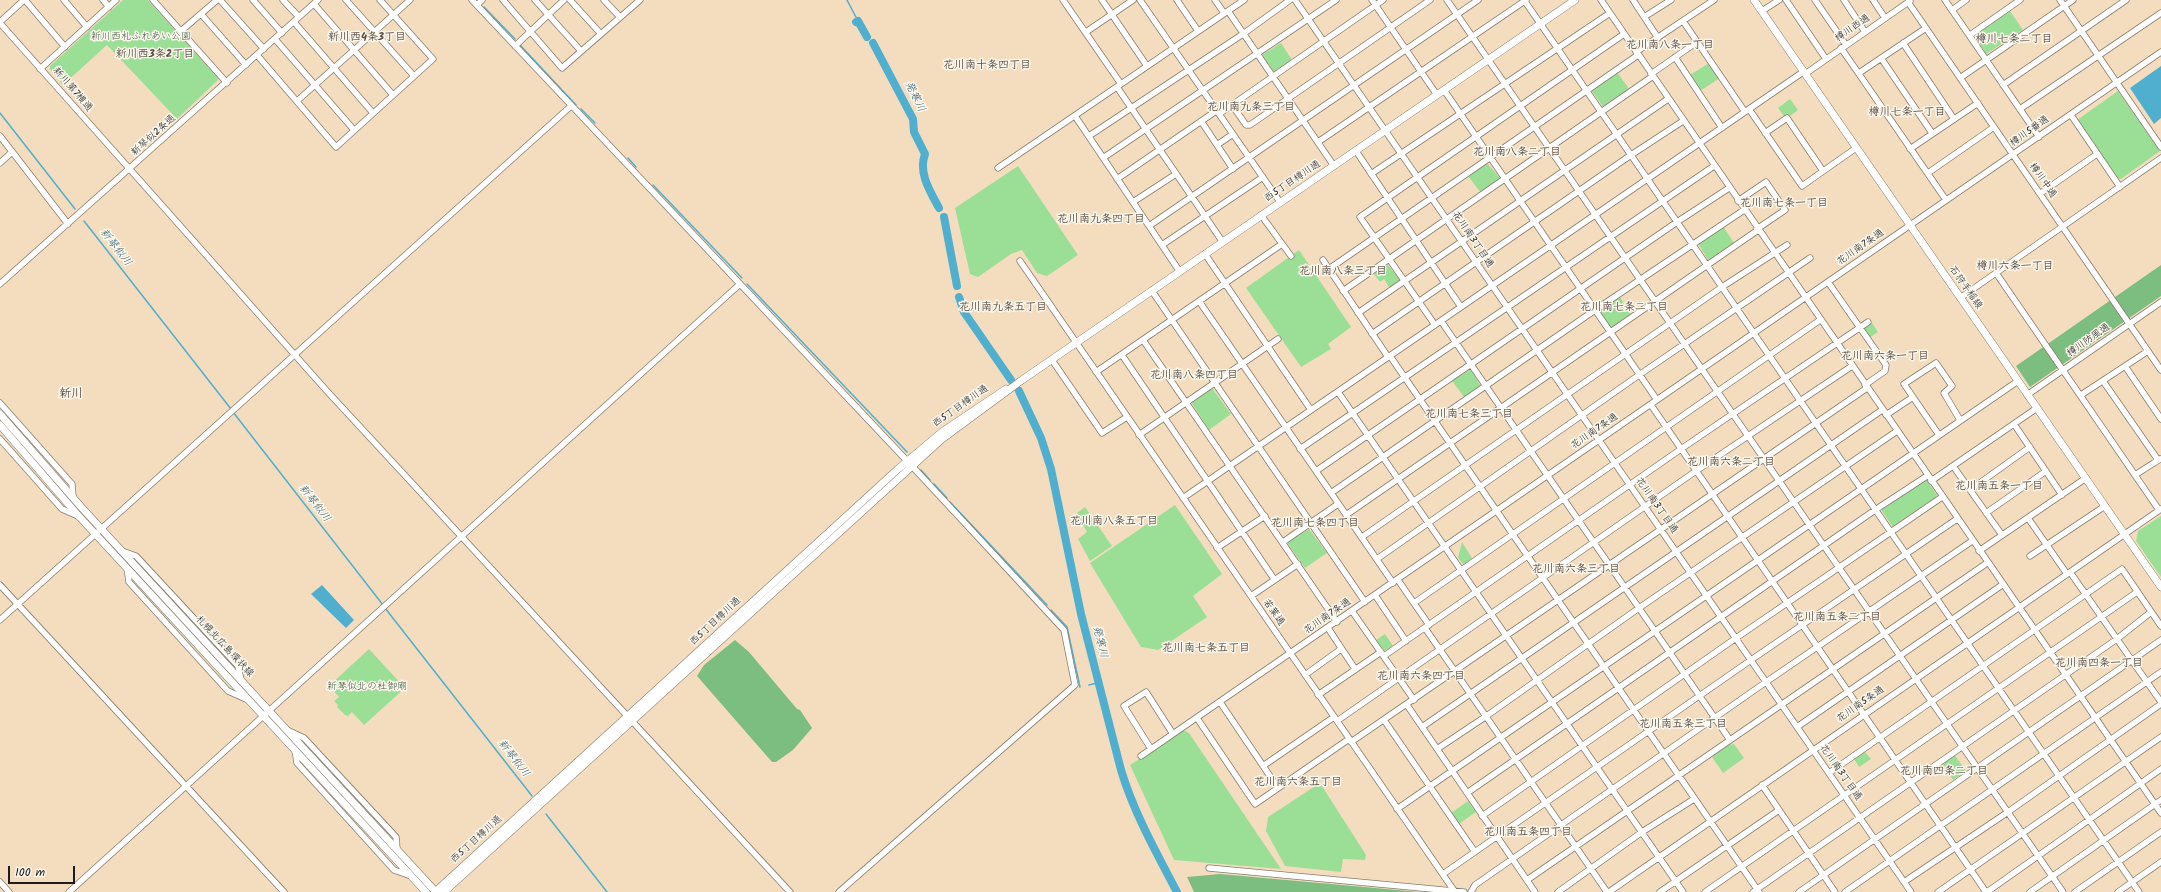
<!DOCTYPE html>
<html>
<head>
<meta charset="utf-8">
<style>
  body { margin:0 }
  #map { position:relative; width:2161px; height:892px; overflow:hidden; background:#f4ddbf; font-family:Kalam,sans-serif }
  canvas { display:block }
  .scale { position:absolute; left:8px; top:866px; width:67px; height:18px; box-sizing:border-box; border:2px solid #1c1c1c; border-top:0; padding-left:5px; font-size:12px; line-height:14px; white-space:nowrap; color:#1c1c1c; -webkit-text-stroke:3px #fbf7ec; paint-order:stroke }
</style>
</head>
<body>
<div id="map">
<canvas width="2161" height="892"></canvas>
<div class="scale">100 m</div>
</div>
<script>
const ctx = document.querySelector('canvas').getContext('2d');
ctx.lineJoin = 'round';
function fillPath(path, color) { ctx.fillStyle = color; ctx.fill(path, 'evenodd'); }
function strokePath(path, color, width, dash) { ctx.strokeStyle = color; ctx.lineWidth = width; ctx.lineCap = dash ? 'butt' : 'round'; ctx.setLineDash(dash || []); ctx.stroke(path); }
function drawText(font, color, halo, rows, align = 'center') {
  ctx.font = font + ' Kalam,"Klee One",sans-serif'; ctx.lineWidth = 3; ctx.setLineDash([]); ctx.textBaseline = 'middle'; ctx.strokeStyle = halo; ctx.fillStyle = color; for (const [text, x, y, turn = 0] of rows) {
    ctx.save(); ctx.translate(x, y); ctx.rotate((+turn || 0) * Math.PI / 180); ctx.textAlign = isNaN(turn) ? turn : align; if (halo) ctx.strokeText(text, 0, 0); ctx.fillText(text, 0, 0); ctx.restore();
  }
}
fillPath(new Path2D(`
  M 123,0 L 148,0 L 219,79 L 177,119 L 107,45 L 63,85 L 50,69 L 50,66 Z
  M 2010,11 L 2023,30 L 1986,54 L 1975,35 Z
  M 1281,43 L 1292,60 L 1274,72 L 1262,55 Z
  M 1709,63 L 1720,78 L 1700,91 L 1690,75 Z
  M 1617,72 L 1630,90 L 1604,108 L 1591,90 Z
  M 2118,91 L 2160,151 L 2121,179 L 2118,178 L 2077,120 Z
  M 1790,99 L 1798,110 L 1790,116 L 1787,114 L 1784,116 L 1778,108 Z
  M 1487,163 L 1500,178 L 1499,181 L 1481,193 L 1468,176 L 1479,165 Z
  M 1018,166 L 1078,255 L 1047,276 L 1037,273 L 1022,250 L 1011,254 L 978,277 L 970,274 L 955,208 Z
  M 1723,226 L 1734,243 L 1710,260 L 1708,260 L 1698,243 Z
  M 1299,250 L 1351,327 L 1328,344 L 1331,349 L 1301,367 L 1246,288 Z
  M 1388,265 L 1401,281 L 1390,289 L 1384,279 L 1380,282 L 1374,274 Z
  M 1620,297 L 1631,315 L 1613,328 L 1610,327 L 1601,313 L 1601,309 Z
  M 1872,323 L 1878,332 L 1869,338 L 1864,328 Z
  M 1469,370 L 1472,371 L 1481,387 L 1465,398 L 1452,381 Z
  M 1212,388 L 1231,414 L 1209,430 L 1191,402 Z
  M 1925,480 L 1927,480 L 1937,495 L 1936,497 L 1894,526 L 1892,526 L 1882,511 L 1882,508 Z
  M 1175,505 L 1222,574 L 1193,596 L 1207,617 L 1158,650 L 1141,647 L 1090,563 Z
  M 1085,507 L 1112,546 L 1090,561 L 1078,539 L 1087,532 L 1076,514 Z
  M 2161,516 L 2161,577 L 2136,541 L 2138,531 Z
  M 1309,529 L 1327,553 L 1305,568 L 1288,544 L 1288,542 Z
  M 1462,542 L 1472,558 L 1464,565 L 1458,558 Z
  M 1385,634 L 1393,646 L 1385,651 L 1376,640 Z
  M 369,649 L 405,688 L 364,725 L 352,712 L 348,716 L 345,715 L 337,707 L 338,705 L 334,701 L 339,697 L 329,686 Z
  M 1183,730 L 1189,733 L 1281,869 L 1174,860 L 1130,765 Z
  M 1734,744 L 1744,758 L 1723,773 L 1712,757 L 1728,745 Z
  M 1865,752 L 1871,759 L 1859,767 L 1854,759 Z
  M 1954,754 L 1966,771 L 1953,780 L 1942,763 Z
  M 1320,783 L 1366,855 L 1365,860 L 1343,859 L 1341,872 L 1285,866 L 1266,831 L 1268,817 Z
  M 1468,801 L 1476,812 L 1459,824 L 1451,813 Z`), '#9bdf97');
fillPath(new Path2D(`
  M 2161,265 L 2161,296 L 2030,387 L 2016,366 Z
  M 735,640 L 749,652 L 797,709 L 800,710 L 812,728 L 793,750 L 776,762 L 772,762 L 697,676 L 704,665 Z
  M 1220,874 L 1419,892 L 1194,892 L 1187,877 Z`), '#7cbe80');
fillPath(new Path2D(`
  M 2161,66 L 2161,118 L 2154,124 L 2130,88 Z
  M 322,585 L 354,620 L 346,628 L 311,594 Z`), '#50afce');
strokePath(new Path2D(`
  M 847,0 L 858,21
  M 484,7 L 515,39
  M 520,45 L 576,105
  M 581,109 L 595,123
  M 0,113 L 75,209
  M 628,158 L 636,167
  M 653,185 L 742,278
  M 84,221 L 231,409
  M 747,284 L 907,452
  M 233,412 L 383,605
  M 921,470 L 930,480
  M 934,484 L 947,498
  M 950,502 L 1047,605
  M 385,608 L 532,796
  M 1051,610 L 1067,627 L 1080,687
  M 1089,685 L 1097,683
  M 546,814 L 607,892`), '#50afce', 1.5);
strokePath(new Path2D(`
  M 856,22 L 858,21 L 867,37
  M 873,43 L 913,119 L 914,132 L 925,154 C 918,173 930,191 939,208
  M 944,217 L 957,286
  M 959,297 L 964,312 L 1011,380
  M 1019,391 L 1041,438 L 1051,469 L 1081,614 L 1121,770 C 1134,813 1156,852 1177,892`), '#50afce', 8);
const minor = new Path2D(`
  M 25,0 L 65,47
  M 64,0 L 87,27
  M 103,0 L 109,7
  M 153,0 L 227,83
  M 220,0 L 264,49
  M 253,0 L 282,33
  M 283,0 L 299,17
  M 346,0 L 414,76
  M 472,0 L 911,465 L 1064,630 L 1075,685 L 839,892
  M 503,0 L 562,68 L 640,0
  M 535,0 L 581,51
  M 570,0 L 601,34
  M 604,0 L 620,17
  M 1063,0 L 1121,84
  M 1102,0 L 1147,66
  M 1140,0 L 1280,202
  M 1177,0 L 1198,31
  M 1215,0 L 1224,13
  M 1295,0 L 1911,892
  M 1372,0 L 1437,95
  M 1447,0 L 2063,892
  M 1524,0 L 2139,892
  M 1601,0 L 2161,813
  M 1633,0 L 1658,38
  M 1786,0 L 1826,59
  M 1815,0 L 1846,45
  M 1844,0 L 1865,32
  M 1873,0 L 1885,18
  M 1945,0 L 2039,137
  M 2060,0 L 2161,147
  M 1908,2 L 2161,370
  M 314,4 L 393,95
  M 477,5 L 482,0
  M 1952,10 L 1966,0
  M 1228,11 L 1334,166
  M 1762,11 L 1779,0
  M 201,14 L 246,65
  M 1644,17 L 1671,0
  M 1683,21 L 1745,112
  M 0,22 L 24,0
  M 294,22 L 373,113
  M 0,23 L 326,390 L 790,892
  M 181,31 L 217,0
  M 1086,32 L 1133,0
  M 1970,35 L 2020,0
  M 275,39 L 354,130
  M 1903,43 L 1954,119
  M 515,46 L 564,0
  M 1841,48 L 1946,200
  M 1636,52 L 1714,0
  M 257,55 L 336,147 L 433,59 L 380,0
  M 1675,57 L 1722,128
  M 1881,58 L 1932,133
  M 40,69 L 116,0
  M 1859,73 L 1926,28
  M 1651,74 L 1697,42
  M 1805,74 L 1910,1
  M 1960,78 L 2073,0
  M 2003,85 L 2126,0
  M 1117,87 L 1222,241
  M 1444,90 L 1657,400
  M 297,101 L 410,0
  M 1232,105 L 1246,125 L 1250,125 L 1430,0
  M 1749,109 L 1802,186 L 1856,148
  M 2020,109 L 2161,13
  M 1219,114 L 1383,0
  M 2071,115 L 2120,187
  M 1075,116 L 1180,272
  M 1201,121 L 1233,169
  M 1765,133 L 1787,118 L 1823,171
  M 0,136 L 68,224
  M 1089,136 L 1243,34 L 1290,0
  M 1318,142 L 1526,0
  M 1217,145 L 1233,134
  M 1910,149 L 1978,103
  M 1356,151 L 1461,307
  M 1103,158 L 1336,0
  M 0,163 L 12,152
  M 998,168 L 1244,0
  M 1928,173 L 1994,127
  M 1371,174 L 1610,13
  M 1117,179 L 1216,111
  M 2041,193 L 2097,154
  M 1738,201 L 1766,182 L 1785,210 L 1757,229
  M 1133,202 L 1176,174
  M 1261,215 L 1291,256
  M 1149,226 L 1478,0
  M 1162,245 L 1263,177
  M 1205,254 L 1311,410
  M 1323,260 L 1388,357
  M 1020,261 L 1455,892
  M 1329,269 L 1638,55
  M 1996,273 L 2159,510
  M 1828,282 L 1886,365 L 1885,371 L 1865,385
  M 0,284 L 318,0
  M 1152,291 L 1365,602
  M 1343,291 L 1653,76
  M 1960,298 L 2161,158
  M 1199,301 L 1393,583
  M 1358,313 L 1668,99
  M 1441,321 L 1730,740
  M 1435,325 L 1360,217 L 1624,34
  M 1372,334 L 1631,155 L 1683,121
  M 1143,340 L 1337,622
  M 1122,355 L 1274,579
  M 1390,356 L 1759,892
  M 1052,360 L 1102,433 L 1127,417
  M 2125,366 L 2161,419
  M 1096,372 L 1282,244
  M 2103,381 L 2158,460
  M 1338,392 L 1683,892
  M 2027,395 L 2161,302
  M 2081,395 L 2148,351
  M 0,403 L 72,484 L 73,497
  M 1651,405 L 1986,892
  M 1886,415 L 1913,397
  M 2014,424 L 2062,495
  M 1139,435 L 1278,339
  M 1939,435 L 1904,384 L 1936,363 L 1952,386 L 1944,393 L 1960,420
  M 0,439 L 62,509 L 78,516
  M 1300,449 L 1714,166
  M 1953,466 L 2002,535
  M 1316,471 L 1677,222 L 1729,188
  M 2135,475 L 2160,459
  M 1931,481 L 2037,408
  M 1970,490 L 2030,447
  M 1331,493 L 1595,310 L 1744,210
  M 1183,498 L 1803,72
  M 1986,513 L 2046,471
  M 1346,515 L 1758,230
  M 2028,518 L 2067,574
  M 1362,537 L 1722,287 L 1787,245
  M 1283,542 L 1338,504
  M 1217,548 L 1265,516
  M 122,551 L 136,556 L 238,666 L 241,680
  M 1979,551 L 2086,478
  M 2030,556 L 2105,506
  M 1377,559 L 1639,375 L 1810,258
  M 127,568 L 129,582 L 228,691 L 246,699
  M 2070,572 L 2161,702
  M 1398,580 L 1429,625
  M 0,585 L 284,892
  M 1375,595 L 1406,641
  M 1251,596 L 1298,564
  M 1414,603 L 1820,320
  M 1352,611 L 1414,700
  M 0,620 L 571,106
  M 1328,628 L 1355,669
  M 1425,628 L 1607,892
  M 1384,656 L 1681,449 L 1868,322
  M 1305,675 L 1341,649
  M 1318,695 L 1381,652
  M 1220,702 L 1278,788
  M 1407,705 L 1535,892
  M 1197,718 L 1255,804 L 1349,739
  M 1384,720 L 1475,852
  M 1337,721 L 1696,471 L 1852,366
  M 1422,727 L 1882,410
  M 1797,727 L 2002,585
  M 289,731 L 304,738 L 396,837 L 397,849
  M 1351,742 L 1867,388
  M 1151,749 L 1124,706 L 1146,692 L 1173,734
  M 1437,749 L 1485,717 L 1639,608 L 1897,431
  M 295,750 L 297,763 L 394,870 L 411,876
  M 1141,756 L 2161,52
  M 1263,766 L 1334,717
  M 1829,773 L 2122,569 L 2161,626
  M 1762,785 L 1835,892
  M 1467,793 L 1875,510 L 1927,476
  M 1397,809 L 2018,381
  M 1482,816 L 1736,638 L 1942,497
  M 1209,868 L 1464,892
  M 1443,874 L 1751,660 L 1957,519
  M 1527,880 L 1987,563
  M 0,882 L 9,892
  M 1904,882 L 2008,812 L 2161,704
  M 69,892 L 740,284
  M 1471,892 L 1475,885 L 1766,682 L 1972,541
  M 1558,892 L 1642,832 L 1694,799
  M 1609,892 L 2161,509
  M 1660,892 L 1779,810
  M 1705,892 L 2137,592
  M 1753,892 L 2117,639 L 2151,612
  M 1799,892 L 2161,640
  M 1845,892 L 2161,672
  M 1938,892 L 2161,737
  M 1987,892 L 2161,769
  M 2030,892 L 2161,800
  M 2075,892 L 2161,832
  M 2118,892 L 2161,862`);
const major = new Path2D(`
  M 1754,0 L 2161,587
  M 0,414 L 82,508 L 436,892
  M 0,425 L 76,513 L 426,892
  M 435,892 L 898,469 L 942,432 L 1006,389
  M 444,892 L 942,439 L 1022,380 L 1575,0`);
strokePath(minor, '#887c6e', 7);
strokePath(major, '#887c6e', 8);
strokePath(minor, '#fff', 5.5);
strokePath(major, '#fff', 7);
drawText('10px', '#1c1c1c', '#fbf7ec', [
  ["樽川西通",1853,29,-35],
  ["新川第7横通",72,90,49],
  ["樽川5番通",2030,132,-35],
  ["新琴似2条通",154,136,-42],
  ["樽川中通",2042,181,55],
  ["西5丁目樽川通",1293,182,-34],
  ["花川南3丁目通",1472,240,56],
  ["花川南7条通",1861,248,-35],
  ["石狩手稲線",1965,288,55],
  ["樽川防風通",2089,341,-35],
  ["西5丁目樽川通",961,407,-35],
  ["花川南7条通",1595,432,-35],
  ["花川南3丁目通",1656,506,55],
  ["若葉通",1273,613,55],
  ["花川南7条通",1328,617,-35],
  ["西5丁目樽川通",716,622,-43],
  ["札幌北広島環状線",224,647,47],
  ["花川南5条通",1861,705,-35],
  ["花川南3丁目通",1840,773,55],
  ["西5丁目樽川通",477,840,-42]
]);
drawText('10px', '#425641', '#fbf7ec', [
  ["新川西札ふれあい公園",141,37],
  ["新琴似北の杜御廟",367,687]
]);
drawText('bold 11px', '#5b4d42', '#fbf7ec', [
  ["新川西4条3丁目",367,38],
  ["樽川七条二丁目",2014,40],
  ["花川南八条一丁目",1670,46],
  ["新川西3条2丁目",155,55],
  ["花川南十条四丁目",987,66],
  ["花川南九条三丁目",1251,108],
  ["樽川七条一丁目",1907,113],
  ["花川南八条二丁目",1517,153],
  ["花川南七条一丁目",1784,204],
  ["花川南九条四丁目",1101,220],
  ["樽川六条一丁目",2015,267],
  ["花川南八条三丁目",1343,272],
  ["花川南九条五丁目",1003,308],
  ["花川南七条二丁目",1624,308],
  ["花川南六条一丁目",1885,357],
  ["花川南八条四丁目",1194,376],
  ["花川南七条三丁目",1469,415],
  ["花川南六条二丁目",1731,463],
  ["花川南五条一丁目",1999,487],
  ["花川南八条五丁目",1114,522],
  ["花川南七条四丁目",1315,524],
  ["花川南六条三丁目",1576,570],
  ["花川南五条二丁目",1837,618],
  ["花川南七条五丁目",1206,649],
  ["花川南四条一丁目",2099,664],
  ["花川南六条四丁目",1421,677],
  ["花川南五条三丁目",1683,725],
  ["花川南四条二丁目",1944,772],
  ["花川南六条五丁目",1298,783],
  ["花川南五条四丁目",1528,833]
]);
drawText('italic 11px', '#335e6c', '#fbf7ec', [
  ["発寒川",914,97,64],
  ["新琴似川",115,248,52],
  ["新琴似川",314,504,52],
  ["発寒川",1099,642,76],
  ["新琴似川",513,759,52]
]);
drawText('bold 12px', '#5b4d42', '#fbf7ec', [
  ["新川",71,395]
]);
</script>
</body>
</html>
